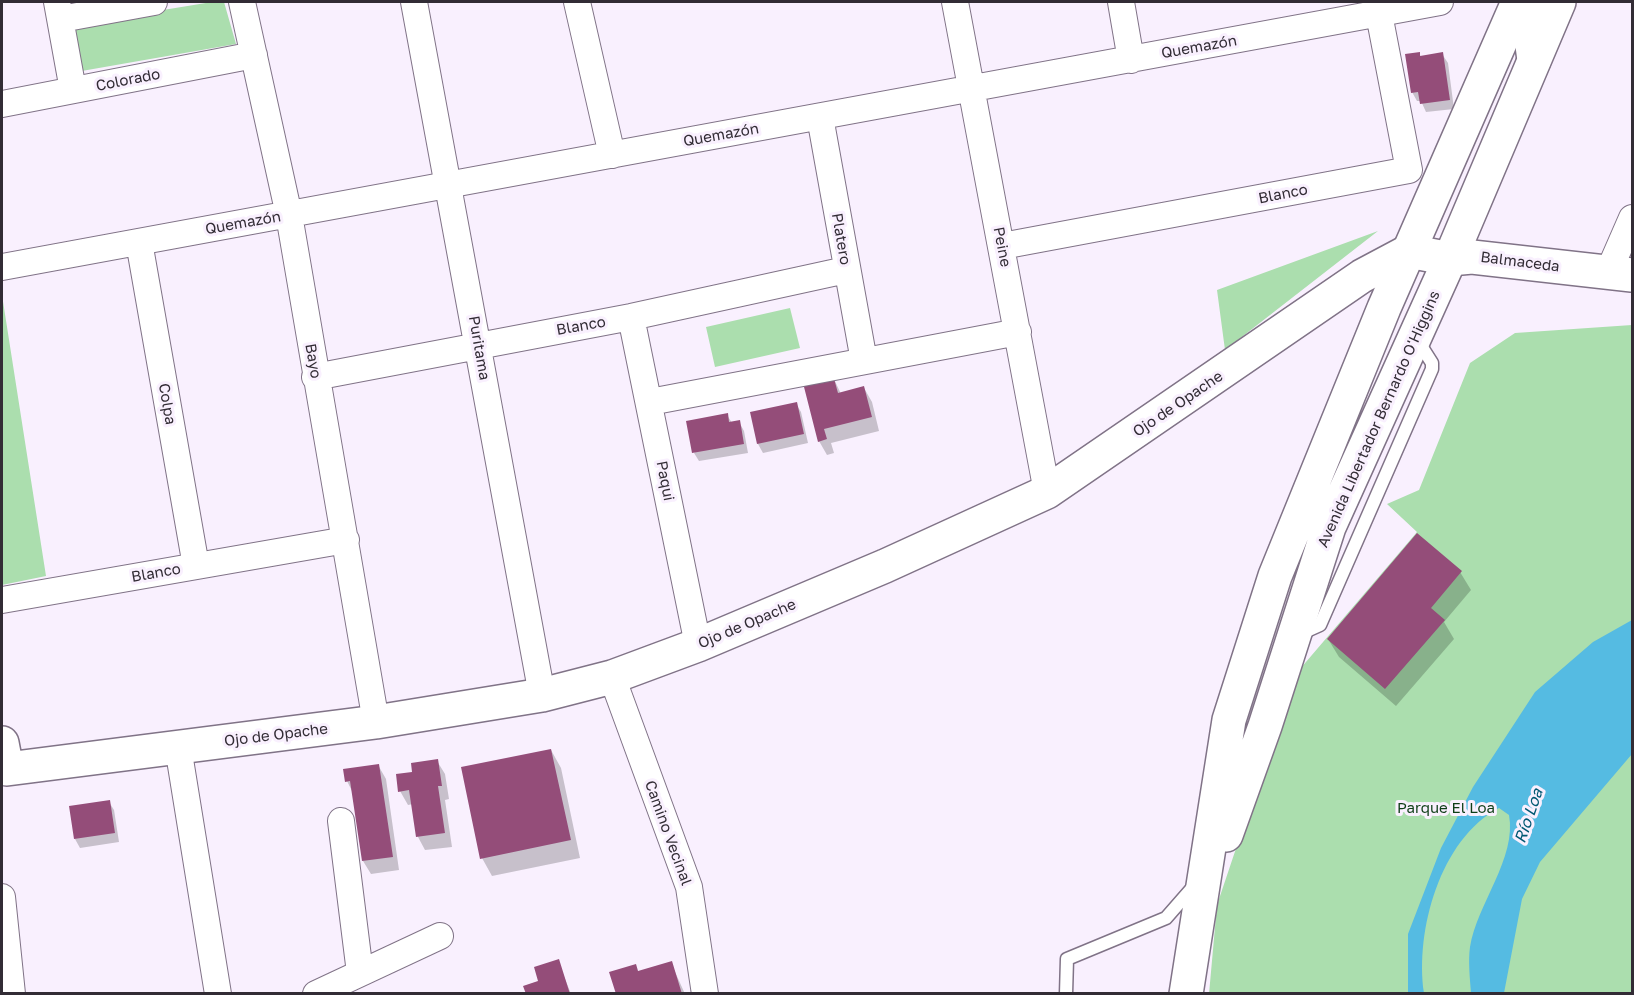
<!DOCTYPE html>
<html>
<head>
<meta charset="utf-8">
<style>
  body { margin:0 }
  #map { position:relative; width:1634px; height:995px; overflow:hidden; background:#f9f0fe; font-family:"Golos Text",sans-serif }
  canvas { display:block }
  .frame { position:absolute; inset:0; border:3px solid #322c35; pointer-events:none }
</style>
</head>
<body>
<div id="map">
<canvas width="1634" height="995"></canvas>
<div class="frame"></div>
</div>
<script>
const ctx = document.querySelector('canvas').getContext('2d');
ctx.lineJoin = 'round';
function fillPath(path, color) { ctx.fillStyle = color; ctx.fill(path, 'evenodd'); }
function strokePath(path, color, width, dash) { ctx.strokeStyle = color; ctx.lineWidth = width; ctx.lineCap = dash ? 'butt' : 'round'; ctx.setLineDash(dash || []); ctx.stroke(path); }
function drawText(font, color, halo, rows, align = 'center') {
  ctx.font = font + ' "Golos Text",sans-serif'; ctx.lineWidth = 6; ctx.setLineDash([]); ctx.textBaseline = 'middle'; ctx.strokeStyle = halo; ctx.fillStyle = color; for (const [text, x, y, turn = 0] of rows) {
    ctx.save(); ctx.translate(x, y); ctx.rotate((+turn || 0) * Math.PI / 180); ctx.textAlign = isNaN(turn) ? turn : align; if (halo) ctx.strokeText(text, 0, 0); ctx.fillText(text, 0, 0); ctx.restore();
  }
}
fillPath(new Path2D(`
  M 212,2 L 224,2 L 236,44 L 76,72 L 65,26 Z
  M 1378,231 L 1225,350 L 1217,290 Z
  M 2,295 L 46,576 L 2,585 Z
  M 790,308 L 800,348 L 715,367 L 706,327 Z
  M 1632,325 L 1632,993 L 1209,994 L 1217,905 L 1294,676 L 1417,532 L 1387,504 L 1419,490 L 1470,363 L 1515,333 Z`), '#abdeae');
fillPath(new Path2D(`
  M 1632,620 L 1632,754 L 1540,862 L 1522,899 L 1504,993 L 1471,993 C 1470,979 1468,961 1470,947 C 1477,904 1517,858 1509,815 L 1499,808 C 1440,839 1415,931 1424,993 L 1408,993 L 1408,934 L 1441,848 L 1473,787 L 1535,692 L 1593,642 Z`), '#55bbe2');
fillPath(new Path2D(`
  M 1419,53 L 1421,57 L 1442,54 L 1448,63 L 1454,109 L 1426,112 L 1421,101 L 1417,101 L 1412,92 Z
  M 833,377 L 841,394 L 864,388 L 872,402 L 879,431 L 831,443 L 834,453 L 827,455 L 819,441 Z
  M 796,404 L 801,412 L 808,443 L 763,453 L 758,444 L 751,413 Z
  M 727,415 L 732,423 L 739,422 L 744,431 L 748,453 L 699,461 L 694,453 Z
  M 1460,572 L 1471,590 L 1444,622 L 1454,639 L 1396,706 L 1339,657 L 1328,639 Z
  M 551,750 L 561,768 L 580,858 L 492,876 L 482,858 Z
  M 437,761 L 445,774 L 449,799 L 445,800 L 452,847 L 425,850 L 418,837 L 413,804 L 408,805 L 400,791 L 414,773 Z
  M 378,765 L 386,779 L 399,870 L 371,874 L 363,861 L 353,793 L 347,781 Z
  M 109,802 L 114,810 L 119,842 L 80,848 L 75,839 L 70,808 Z
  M 558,961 L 571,994 L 527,994 L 540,982 Z
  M 671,963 L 685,994 L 618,994 L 639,973 Z`), '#0003');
fillPath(new Path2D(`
  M 1420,52 L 1420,56 L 1443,52 L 1450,100 L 1420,104 L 1418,92 L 1411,93 L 1405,54 Z
  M 833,375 L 838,393 L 864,386 L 872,417 L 824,429 L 827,439 L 818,442 L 803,383 Z
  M 797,402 L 804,434 L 757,444 L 750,412 Z
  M 728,413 L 729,422 L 740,420 L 744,444 L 692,453 L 686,421 Z
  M 1417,533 L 1462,571 L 1431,608 L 1445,620 L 1385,689 L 1327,639 Z
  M 551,749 L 571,840 L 480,859 L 461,767 Z
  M 438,759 L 442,786 L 438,786 L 445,833 L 416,837 L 409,790 L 398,792 L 396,774 L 412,772 L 411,763 Z
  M 379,764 L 393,857 L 362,861 L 350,781 L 345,782 L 343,769 Z
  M 110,800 L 115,833 L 74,839 L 69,806 Z
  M 559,959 L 570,994 L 526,994 L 523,986 L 538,981 L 534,967 Z
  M 672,961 L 682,994 L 616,994 L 609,972 L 636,964 L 638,971 Z`), '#944d79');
const service = new Path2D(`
  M 1300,634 L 1320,625 L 1432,369 L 1432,363 L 1418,341
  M 1066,994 L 1067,959 L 1166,918 L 1194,886`);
const minor = new Path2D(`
  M 57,2 L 73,90
  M 242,2 L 289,215 L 376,722
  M 414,2 L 542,695
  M 577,2 L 612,155
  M 955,2 L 1047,492
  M 1121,2 L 1131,60
  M 61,19 L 154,2
  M 2,104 L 254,55
  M 820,117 L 864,361
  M 139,242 L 196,566
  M 1002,246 L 1409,170 L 1379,14
  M 2,267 L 1440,2
  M 1608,273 L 1632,218
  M 631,317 L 698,645
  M 315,377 L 631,317 L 846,270
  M 650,402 L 1018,332
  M 2,600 L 346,540
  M 612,677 L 689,887 L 705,994
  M 178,747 L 218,994
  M 341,821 L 360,973
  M 2,897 L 12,994
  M 316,994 L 440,936`);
const secondary = new Path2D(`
  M 1526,2 L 1534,60
  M 2,743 L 7,769 L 376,722 L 542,695 L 612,677 L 698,645 L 885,566 L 1047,492 L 1362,276 L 1409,251 L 1450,259 L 1472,257 L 1632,275`);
const primary = new Path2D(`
  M 1226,835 L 1265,726 L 1329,527 L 1450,259 L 1559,2
  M 1186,994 L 1229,720 L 1275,576 L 1384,308 L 1518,2`);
strokePath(service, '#807387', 15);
strokePath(minor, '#807387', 28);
strokePath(secondary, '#807387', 36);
strokePath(primary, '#807387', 36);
strokePath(service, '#fff', 12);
strokePath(minor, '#fff', 26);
strokePath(secondary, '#fff', 33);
strokePath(primary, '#fff', 33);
drawText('15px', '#322c35', '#f9f0fe', [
  ["Quemazón",1199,47,-10],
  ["Colorado",128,80,-11],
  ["Quemazón",721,135,-10],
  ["Blanco",1283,194,-11],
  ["Quemazón",243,223,-10],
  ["Platero",841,239,80],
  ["Peine",1002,247,79],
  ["Balmaceda",1520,262,7],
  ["Blanco",581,326,-10],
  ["Puritama",479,348,80],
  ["Bayo",313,361,80],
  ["Colpa",167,404,80],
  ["Ojo de Opache",1178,404,-34],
  ["Avenida Libertador Bernardo O'Higgins",1379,419,-66],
  ["Paqui",665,481,79],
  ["Blanco",156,573,-10],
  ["Ojo de Opache",747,624,-23],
  ["Ojo de Opache",276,735,-7],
  ["Camino Vecinal",668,833,70]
]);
drawText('15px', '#0e3e17', '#f9f0fe', [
  ["Parque El Loa",1446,808]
]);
drawText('italic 16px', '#005873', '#f9f0fe', [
  ["Río Loa",1529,816,-71]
]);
</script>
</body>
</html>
